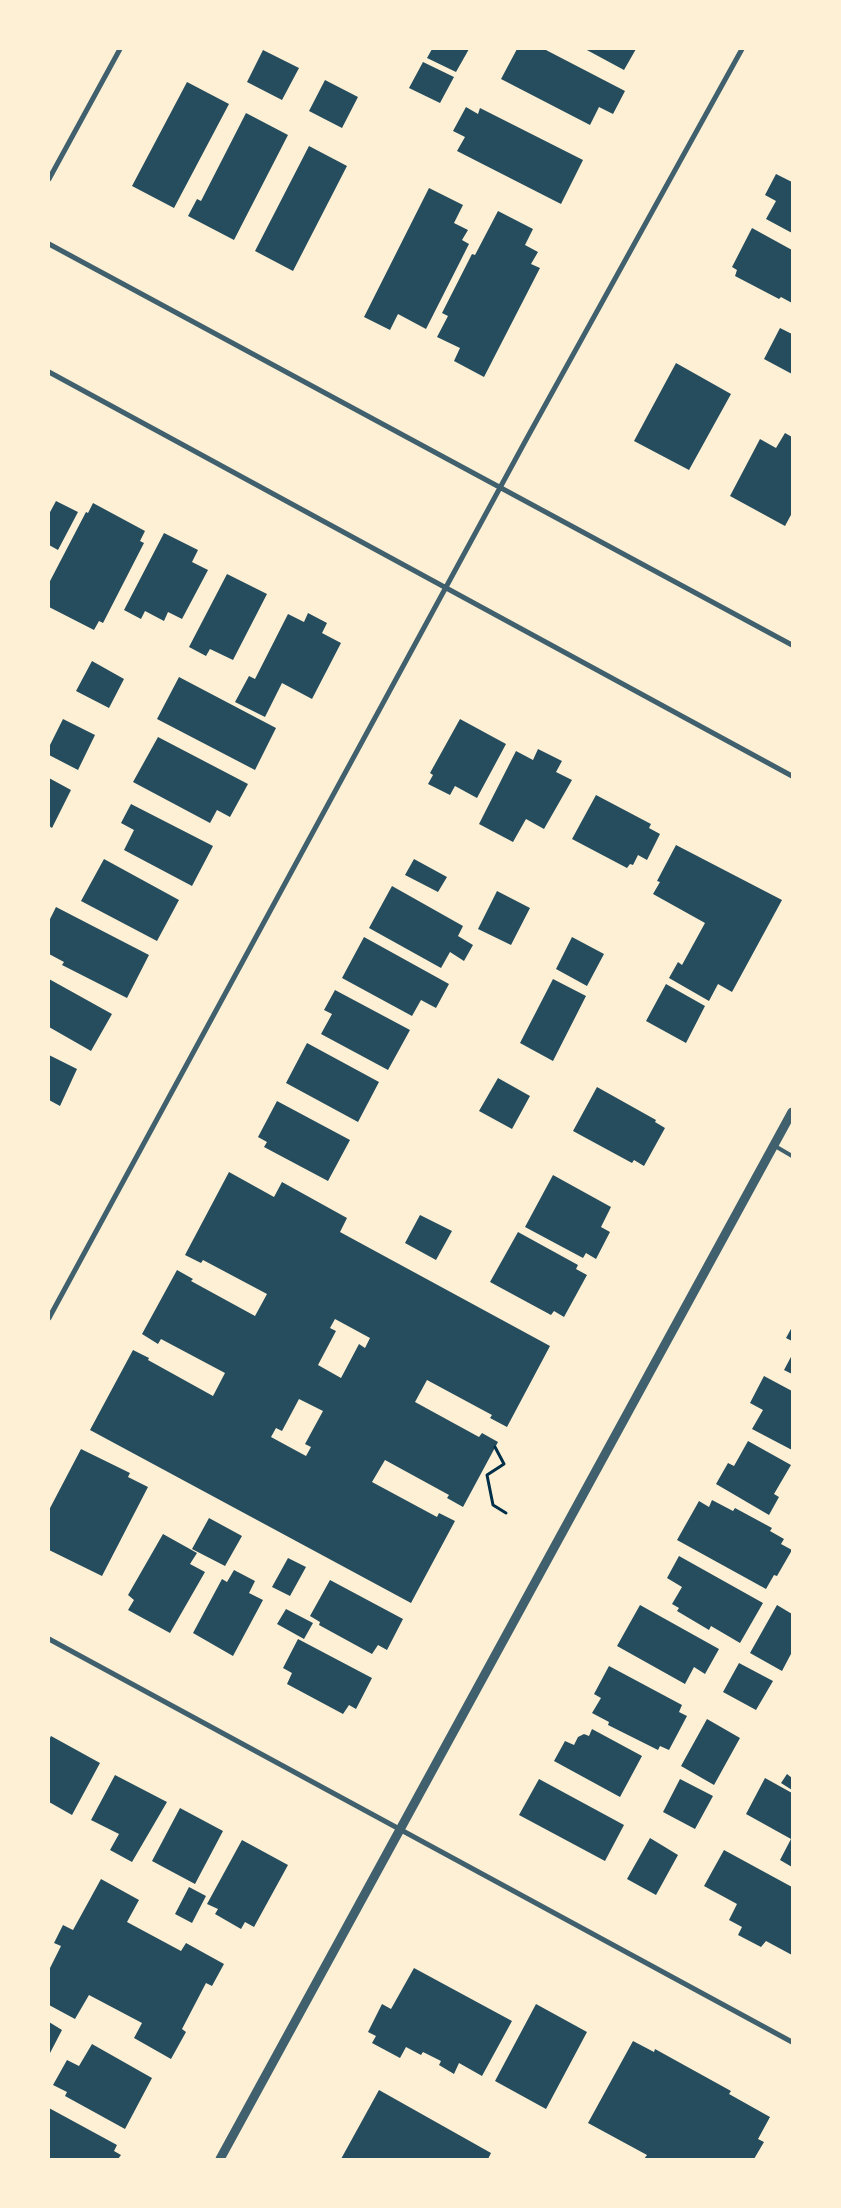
<!DOCTYPE html>
<html>
<head>
<meta charset="utf-8">
<style>
  body { margin:0 }
  #map { position:relative; width:841px; height:2208px; overflow:hidden; background:#fdf0d5; font-family:Overpass,sans-serif }
  canvas { display:block }
  .frame { position:absolute; inset:0; border:50px solid #fdf0d5; pointer-events:none }
</style>
</head>
<body>
<div id="map">
<canvas width="841" height="2208"></canvas>
<div class="frame"></div>
</div>
<script>
const ctx = document.querySelector('canvas').getContext('2d');
ctx.lineJoin = 'round';
function fillPath(path, color) { ctx.fillStyle = color; ctx.fill(path, 'evenodd'); }
function strokePath(path, color, width, dash) { ctx.strokeStyle = color; ctx.lineWidth = width; ctx.lineCap = dash ? 'butt' : 'round'; ctx.setLineDash(dash || []); ctx.stroke(path); }
fillPath(new Path2D(`
  M 432,49 L 469,49 L 456,72 L 427,58 Z
  M 517,49 L 544,49 L 625,91 L 613,114 L 599,107 L 590,125 L 501,79 Z
  M 585,49 L 636,49 L 624,70 Z
  M 263,50 L 299,68 L 282,100 L 247,82 Z
  M 423,62 L 454,77 L 440,103 L 409,88 Z
  M 325,80 L 358,97 L 342,128 L 309,111 Z
  M 187,82 L 229,104 L 174,208 L 132,186 Z
  M 466,107 L 478,114 L 480,108 L 583,160 L 561,204 L 457,151 L 465,137 L 453,131 Z
  M 246,113 L 288,135 L 234,240 L 188,216 L 197,199 L 201,201 Z
  M 309,146 L 347,166 L 293,271 L 255,251 Z
  M 776,174 L 792,182 L 792,233 L 766,219 L 776,201 L 765,195 Z
  M 429,188 L 463,205 L 454,223 L 468,230 L 462,240 L 469,244 L 426,329 L 398,314 L 390,330 L 364,317 Z
  M 498,211 L 533,229 L 525,245 L 538,252 L 531,264 L 540,268 L 484,377 L 454,361 L 460,348 L 437,337 L 448,316 L 442,313 L 472,254 L 475,255 Z
  M 752,228 L 792,250 L 792,303 L 781,297 L 779,299 L 735,276 L 737,270 L 732,267 Z
  M 780,328 L 792,334 L 792,374 L 764,359 Z
  M 676,363 L 731,394 L 689,470 L 634,441 Z
  M 785,433 L 792,437 L 792,513 L 785,526 L 730,496 L 760,439 L 776,448 Z
  M 56,501 L 78,512 L 58,550 L 49,545 L 49,514 Z
  M 93,503 L 145,531 L 140,541 L 144,543 L 103,623 L 99,621 L 94,630 L 49,607 L 49,583 L 86,512 L 88,513 Z
  M 164,533 L 198,550 L 192,562 L 208,570 L 182,619 L 168,612 L 164,621 L 145,611 L 141,619 L 124,610 Z
  M 227,574 L 267,594 L 233,660 L 210,649 L 206,656 L 189,647 Z
  M 308,613 L 327,623 L 322,633 L 341,643 L 312,699 L 282,683 L 265,717 L 235,702 L 249,676 L 255,679 L 288,614 L 304,622 Z
  M 92,661 L 124,679 L 109,708 L 76,691 Z
  M 179,677 L 276,728 L 255,770 L 157,719 Z
  M 63,719 L 95,735 L 78,770 L 49,755 L 49,747 Z
  M 460,719 L 506,744 L 477,798 L 455,786 L 450,795 L 428,784 L 433,775 L 430,773 Z
  M 158,737 L 248,784 L 230,817 L 217,810 L 210,823 L 133,782 Z
  M 538,749 L 562,761 L 556,772 L 572,780 L 544,829 L 526,819 L 513,842 L 479,824 L 516,751 L 533,760 Z
  M 49,778 L 71,790 L 52,828 L 49,826 Z
  M 596,795 L 651,824 L 649,828 L 660,834 L 647,860 L 638,855 L 633,865 L 630,864 L 627,868 L 572,839 Z
  M 131,804 L 213,846 L 192,886 L 124,850 L 134,830 L 121,823 Z
  M 676,845 L 782,900 L 732,992 L 718,984 L 709,1001 L 669,978 L 678,962 L 682,965 L 705,923 L 653,894 L 660,882 L 657,881 Z
  M 104,859 L 179,900 L 157,941 L 81,901 Z
  M 414,859 L 447,877 L 438,892 L 405,875 Z
  M 392,886 L 463,926 L 458,936 L 473,945 L 464,961 L 450,952 L 441,968 L 369,928 Z
  M 497,891 L 530,908 L 511,945 L 478,929 Z
  M 56,907 L 149,955 L 127,998 L 62,965 L 64,962 L 49,954 L 49,921 Z
  M 364,937 L 449,984 L 436,1008 L 421,1000 L 412,1016 L 342,978 Z
  M 572,937 L 604,954 L 587,986 L 556,969 Z
  M 49,979 L 112,1014 L 91,1051 L 49,1027 Z
  M 553,979 L 586,996 L 553,1061 L 520,1043 Z
  M 666,984 L 705,1006 L 686,1043 L 646,1021 Z
  M 335,990 L 410,1030 L 388,1070 L 321,1034 L 332,1014 L 324,1010 Z
  M 307,1043 L 379,1082 L 358,1122 L 286,1083 Z
  M 49,1055 L 77,1069 L 60,1106 L 49,1100 Z
  M 498,1078 L 530,1096 L 512,1129 L 479,1111 Z
  M 597,1087 L 656,1120 L 655,1122 L 665,1128 L 644,1166 L 634,1160 L 632,1163 L 573,1131 Z
  M 277,1101 L 350,1140 L 328,1181 L 264,1147 L 267,1142 L 258,1137 Z
  M 229,1172 L 274,1197 L 282,1182 L 347,1218 L 340,1232 L 550,1346 L 507,1427 L 490,1418 L 492,1415 L 427,1380 L 415,1402 L 479,1437 L 482,1433 L 498,1442 L 463,1507 L 447,1498 L 449,1495 L 385,1460 L 372,1482 L 437,1517 L 439,1513 L 455,1521 L 411,1603 L 90,1430 L 133,1350 L 149,1358 L 148,1360 L 213,1396 L 225,1373 L 161,1339 L 158,1344 L 142,1334 L 177,1270 L 193,1279 L 191,1281 L 255,1316 L 267,1294 L 203,1260 L 201,1263 L 185,1255 ZM 335,1319 L 370,1338 L 365,1348 L 359,1344 L 341,1378 L 318,1365 L 336,1331 L 330,1328 ZM 299,1399 L 323,1411 L 305,1444 L 311,1447 L 306,1456 L 271,1437 L 276,1428 L 282,1431 Z
  M 553,1175 L 611,1207 L 601,1227 L 610,1232 L 596,1259 L 586,1253 L 583,1258 L 525,1227 Z
  M 420,1215 L 452,1231 L 436,1260 L 405,1243 Z
  M 518,1232 L 578,1265 L 576,1269 L 587,1275 L 564,1317 L 554,1311 L 551,1315 L 490,1282 Z
  M 792,1327 L 792,1341 L 786,1338 Z
  M 792,1355 L 792,1374 L 784,1370 Z
  M 764,1376 L 792,1391 L 792,1450 L 752,1429 L 763,1410 L 750,1403 Z
  M 748,1441 L 791,1465 L 774,1494 L 779,1497 L 769,1515 L 716,1484 L 728,1463 L 734,1466 Z
  M 81,1449 L 130,1473 L 128,1477 L 148,1487 L 102,1576 L 49,1550 L 49,1510 Z
  M 712,1500 L 733,1511 L 735,1508 L 772,1528 L 770,1531 L 784,1539 L 781,1544 L 792,1550 L 777,1576 L 774,1575 L 766,1589 L 677,1540 L 699,1501 L 709,1507 Z
  M 209,1518 L 242,1536 L 225,1566 L 192,1549 Z
  M 163,1534 L 197,1553 L 190,1564 L 205,1572 L 170,1633 L 128,1610 L 134,1600 L 128,1595 Z
  M 679,1556 L 763,1603 L 740,1643 L 711,1626 L 709,1630 L 677,1611 L 679,1608 L 672,1604 L 682,1587 L 667,1578 Z
  M 288,1558 L 306,1567 L 290,1596 L 272,1587 Z
  M 234,1570 L 255,1581 L 249,1593 L 263,1600 L 233,1656 L 193,1633 L 222,1579 L 227,1582 Z
  M 330,1580 L 403,1619 L 387,1650 L 378,1645 L 372,1654 L 319,1625 L 320,1622 L 310,1616 Z
  M 640,1605 L 719,1649 L 705,1674 L 694,1667 L 685,1684 L 617,1646 Z
  M 777,1605 L 792,1614 L 792,1652 L 782,1671 L 750,1653 Z
  M 286,1609 L 313,1623 L 304,1639 L 277,1624 Z
  M 298,1639 L 372,1678 L 356,1709 L 349,1705 L 343,1714 L 287,1684 L 292,1673 L 283,1668 Z
  M 739,1663 L 773,1681 L 756,1710 L 723,1692 Z
  M 609,1666 L 682,1705 L 679,1712 L 687,1716 L 669,1750 L 660,1746 L 658,1750 L 608,1725 L 609,1722 L 592,1713 L 601,1698 L 594,1694 Z
  M 707,1719 L 740,1738 L 714,1785 L 681,1766 Z
  M 592,1729 L 642,1756 L 620,1797 L 554,1761 L 565,1741 L 574,1745 L 578,1737 L 584,1734 L 589,1736 Z
  M 51,1736 L 100,1763 L 72,1815 L 49,1802 L 49,1740 Z
  M 787,1774 L 792,1778 L 792,1790 L 781,1783 Z
  M 115,1775 L 167,1802 L 132,1862 L 110,1850 L 119,1834 L 91,1820 Z
  M 765,1778 L 792,1793 L 792,1867 L 780,1860 L 791,1839 L 746,1814 Z
  M 539,1779 L 624,1825 L 605,1861 L 519,1815 Z
  M 680,1779 L 713,1796 L 695,1829 L 663,1812 Z
  M 180,1808 L 223,1831 L 195,1884 L 152,1861 Z
  M 650,1838 L 678,1855 L 656,1895 L 627,1879 Z
  M 242,1840 L 288,1865 L 254,1927 L 245,1922 L 241,1929 L 215,1914 L 218,1909 L 207,1904 Z
  M 724,1850 L 792,1887 L 792,1955 L 766,1941 L 761,1947 L 738,1935 L 742,1927 L 729,1920 L 737,1904 L 704,1886 Z
  M 101,1879 L 139,1900 L 127,1922 L 181,1951 L 186,1943 L 224,1964 L 212,1986 L 206,1983 L 182,2029 L 186,2032 L 171,2059 L 134,2038 L 142,2023 L 89,1995 L 75,2019 L 49,2005 L 49,1970 L 61,1946 L 54,1943 L 63,1925 L 73,1930 Z
  M 189,1887 L 206,1896 L 192,1923 L 175,1914 Z
  M 414,1968 L 512,2021 L 482,2076 L 459,2063 L 454,2074 L 439,2065 L 441,2061 L 423,2052 L 421,2055 L 406,2047 L 400,2058 L 372,2043 L 376,2036 L 368,2032 L 382,2004 L 391,2009 Z
  M 536,2004 L 587,2032 L 546,2109 L 495,2081 Z
  M 49,2022 L 62,2030 L 49,2055 Z
  M 633,2041 L 654,2052 L 655,2049 L 731,2091 L 729,2094 L 770,2117 L 758,2139 L 764,2142 L 754,2159 L 644,2159 L 647,2155 L 588,2123 Z
  M 92,2044 L 152,2078 L 125,2129 L 65,2096 L 67,2092 L 53,2085 L 67,2060 L 79,2066 Z
  M 379,2090 L 491,2153 L 488,2159 L 341,2159 Z
  M 49,2108 L 117,2145 L 114,2151 L 121,2155 L 118,2159 L 49,2159 Z`), '#264d5e');
strokePath(new Path2D(`
  M 495,1447 L 504,1464 L 487,1475 L 493,1505 L 506,1513`), '#003049', 3);
strokePath(new Path2D(`
  M 775,1146 L 792,1156`), '#3f606c', 4);
strokePath(new Path2D(`
  M 49,179 L 120,49
  M 49,244 L 792,645
  M 49,372 L 792,776
  M 49,1318 L 527,438 L 742,49
  M 49,1639 L 792,2042`), '#3f606c', 5);
strokePath(new Path2D(`
  M 220,2159 L 792,1112`), '#3f606c', 9);
</script>
</body>
</html>
